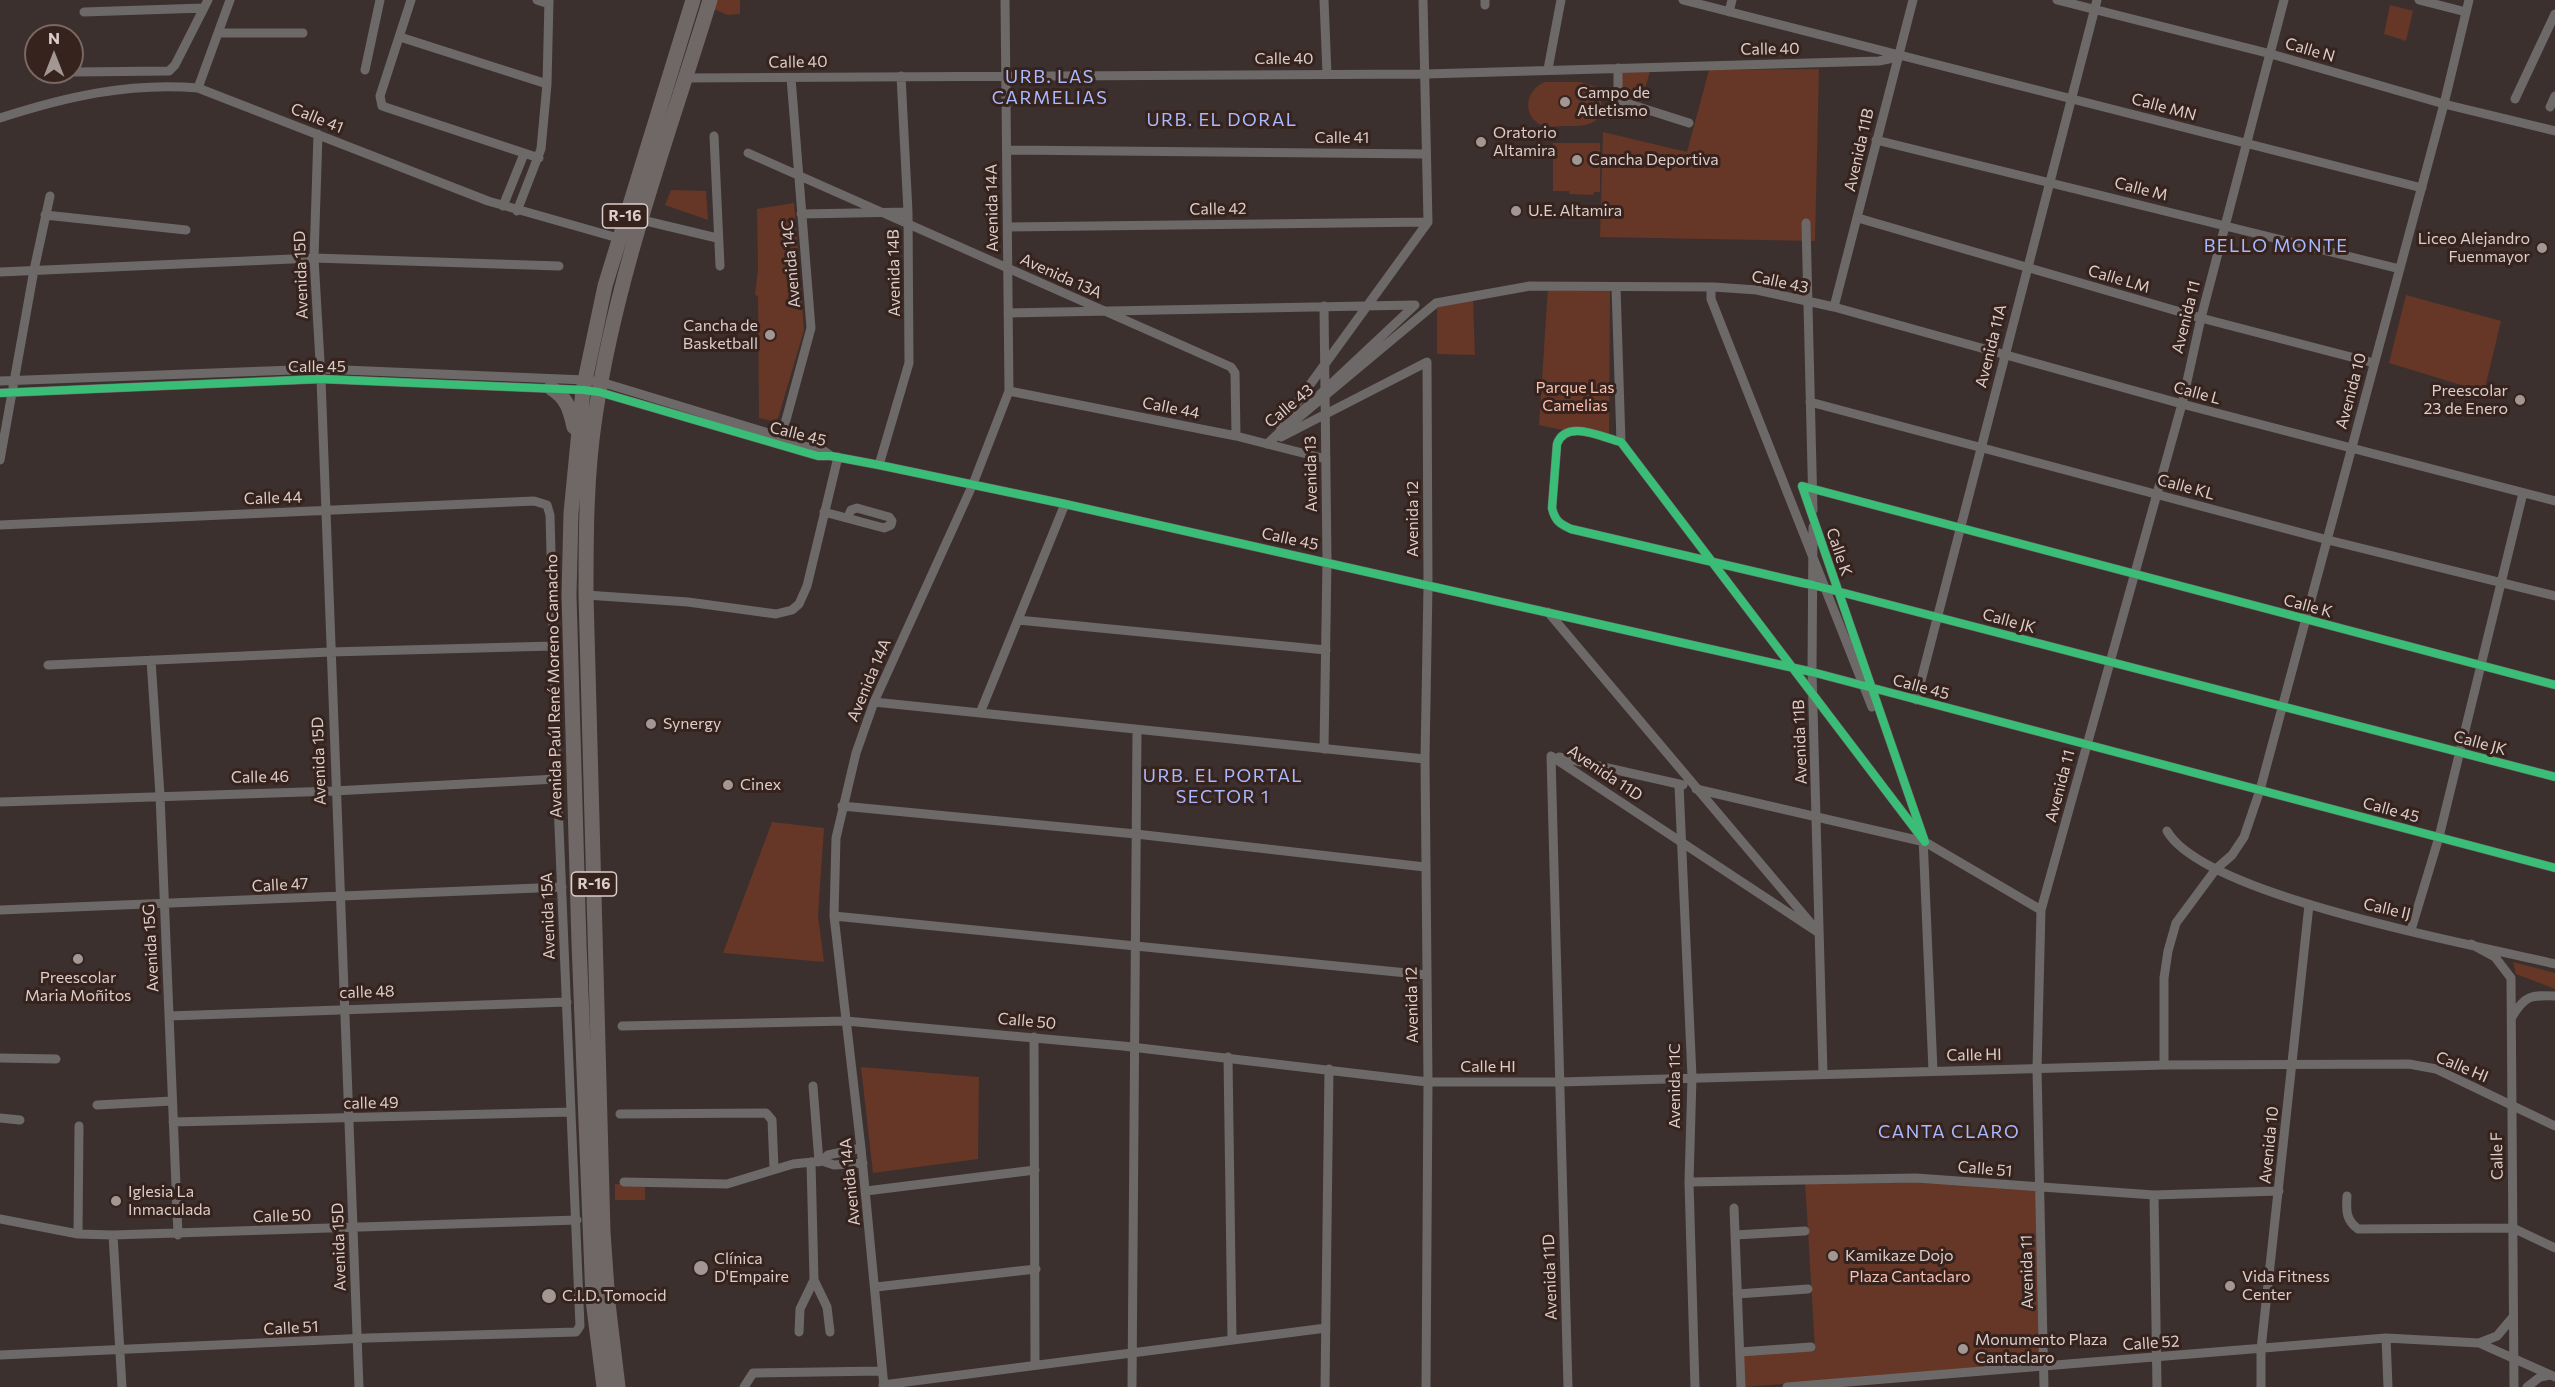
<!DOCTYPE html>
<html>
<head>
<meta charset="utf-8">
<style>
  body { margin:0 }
  #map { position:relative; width:2555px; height:1387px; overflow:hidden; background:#3b302d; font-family:Commissioner,sans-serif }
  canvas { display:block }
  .north { position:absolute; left:24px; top:24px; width:60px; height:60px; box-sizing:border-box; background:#37231e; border:2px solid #796763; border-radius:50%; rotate:0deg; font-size:16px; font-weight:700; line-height:24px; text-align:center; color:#dbceca }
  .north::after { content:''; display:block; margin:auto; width:21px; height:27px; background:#a39793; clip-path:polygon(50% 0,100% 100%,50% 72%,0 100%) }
</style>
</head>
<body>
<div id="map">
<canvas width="2555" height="1387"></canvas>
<div class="north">N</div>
</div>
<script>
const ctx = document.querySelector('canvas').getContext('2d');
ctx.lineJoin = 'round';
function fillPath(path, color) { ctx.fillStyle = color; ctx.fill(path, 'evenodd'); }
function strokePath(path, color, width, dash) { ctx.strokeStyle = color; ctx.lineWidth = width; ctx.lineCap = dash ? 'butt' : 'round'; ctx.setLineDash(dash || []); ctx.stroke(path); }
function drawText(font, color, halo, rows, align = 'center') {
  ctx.font = font + ' Commissioner,sans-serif'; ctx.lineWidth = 6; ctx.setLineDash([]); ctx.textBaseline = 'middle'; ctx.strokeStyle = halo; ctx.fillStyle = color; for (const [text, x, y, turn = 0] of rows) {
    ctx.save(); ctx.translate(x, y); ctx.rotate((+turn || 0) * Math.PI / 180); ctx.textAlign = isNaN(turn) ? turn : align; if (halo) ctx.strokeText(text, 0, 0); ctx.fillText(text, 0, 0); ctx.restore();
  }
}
fillPath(new Path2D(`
  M 716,0 L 740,0 L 740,14 L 728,15 L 713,9 Z
  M 2390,5 L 2413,11 L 2406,41 L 2384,34 Z
  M 1651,68 L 1641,102 L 1618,96 L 1617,69 Z
  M 1819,69 L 1815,241 L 1600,237 L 1603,132 L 1687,152 L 1709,70 Z
  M 1545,82 L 1581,82 L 1596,87 L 1602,104 L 1596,120 C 1588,126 1579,126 1569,126 C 1561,126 1549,128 1541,125 C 1521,115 1526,89 1545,82 Z
  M 1553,143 L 1600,143 L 1600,192 L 1594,192 L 1593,195 L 1570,194 L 1569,191 L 1553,191 Z
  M 671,190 L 706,191 L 708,220 L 665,205 Z
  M 794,203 L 804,330 L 777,422 L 759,418 L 758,296 L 755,295 L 758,269 L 757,209 Z
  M 1548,287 L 1610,287 L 1609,440 L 1539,425 Z
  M 2406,295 L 2501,321 L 2484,392 L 2389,363 Z
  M 1473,300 L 1475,355 L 1437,354 L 1437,306 Z
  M 772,822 L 824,828 L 818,915 L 824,962 L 723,953 Z
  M 2513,962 L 2555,973 L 2555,989 L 2516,974 Z
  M 861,1067 L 979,1077 L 978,1159 L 873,1173 Z
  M 1916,1180 L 2039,1190 L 2042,1365 L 1743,1387 L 1742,1354 L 1815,1349 L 1805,1181 Z
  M 615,1184 L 645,1184 L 645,1200 L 615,1200 Z`), '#663627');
strokePath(new Path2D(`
  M 411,0 L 380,96 L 382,106 L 539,158
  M 537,0 L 549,4
  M 1324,0 L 1327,74
  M 1683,0 L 2422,188
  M 2057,0 L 2271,54 L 2444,104 L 2555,131
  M 2419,0 L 2466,12
  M 1485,5 L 1485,0
  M 84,12 L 204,8
  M 1729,12 L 1732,0
  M 218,33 L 303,33
  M 400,37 L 547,84
  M 1618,68 L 1618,89 L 1623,102 L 1689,123
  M 1548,69 L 1561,0
  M 365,70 L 380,0
  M 75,72 L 169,71 L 175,65 L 208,0
  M 683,78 L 1426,74 L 1879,61 L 1898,57
  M 198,88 L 230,0
  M 2515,99 L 2555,14
  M 2550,107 L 2555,96
  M 0,118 C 65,97 129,82 198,88 L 488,201 L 618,238
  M 318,134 L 314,258 L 321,379 L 359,1387
  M 714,136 L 720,266
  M 1876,140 L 2400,269
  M 1007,150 L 1426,154
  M 748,153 L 1231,367 L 1235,373 L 1236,436
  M 503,206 L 524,154
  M 517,211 L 541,149 L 547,84 L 549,0
  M 801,214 L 908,212
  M 45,215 L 186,230
  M 1858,218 L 2201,318 L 2374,363
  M 642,220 L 717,238
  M 1806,223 L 1813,510
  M 1008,227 L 1428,222
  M 0,272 L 314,258 L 559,266
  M 1616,287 L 1621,442
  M 1711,287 L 1711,299 L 1872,707
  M 1834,307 L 1913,0
  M 1008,313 L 1415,305 L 1267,444 L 1436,303 L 1530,286 L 1714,287 L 1757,290 L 1834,307 L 2182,404 L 2555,501
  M 0,381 L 320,369 L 585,380 L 601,382 L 821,449 L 831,456
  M 1009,391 L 1236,436 L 1326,459
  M 0,393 L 321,379 L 583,390 L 599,392 L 818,456 L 831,456 L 879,465 L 1065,504 L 1812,672 L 2555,868
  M 1810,402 L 2328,540 L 2555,596
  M 1280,426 L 1428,222 L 1423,0
  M 1281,437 L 1427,362 L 1428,586 L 1425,759 L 1428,1082 L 1426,1387
  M 780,442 L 811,328 L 791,78
  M 0,460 L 34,270 L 50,196
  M 879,465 L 909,363 L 908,212 L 901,76
  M 824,512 L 884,528 L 891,525 L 892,521 L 889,517 L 857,508 L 851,510 L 848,517
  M 0,525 L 534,501 L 547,505 L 550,515 L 557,779 L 580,1326 L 576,1332 L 368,1338 L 0,1355
  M 1813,527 L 1812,672 L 1823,1073
  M 586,595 L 688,602 L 776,614 L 792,610 L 799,604 L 807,586 L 838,457
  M 1548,612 L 1819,933 L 1551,756 L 1568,1387
  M 1018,620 L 1326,650
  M 151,660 L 160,795 L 178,1235
  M 48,665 L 330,652 L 554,646
  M 2555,685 L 1802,486 L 1925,842 L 1621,442 C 1601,437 1566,419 1557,444 L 1552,508 C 1555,521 1560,524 1571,529 L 1803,583 L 1813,585 L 2555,777
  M 1916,700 L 2097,0
  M 874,702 L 1425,759
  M 980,713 L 1065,504
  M 1324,749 L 1327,561 L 1324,306
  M 1559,757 L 1683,785
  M 1679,785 L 1692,1077 L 1689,1182 L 1695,1387
  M 1696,789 L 1925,842 L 2041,910
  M 0,802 L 334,791 L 557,779
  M 842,806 L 1136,834 L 1425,867
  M 2167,831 C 2205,897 2475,944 2555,964
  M 1923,837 L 1933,1071
  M 0,910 L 562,887
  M 834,916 L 1427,975
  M 2411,930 L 2439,837 L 2523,493
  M 2471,944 L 2495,957 L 2511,978 L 2514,1387
  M 169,1016 L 567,1002
  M 2512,1017 C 2525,995 2531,995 2555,996
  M 622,1026 L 846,1021 L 1123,1046 L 1428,1082 L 1560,1082 L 2164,1065 L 2409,1064 L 2436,1069 L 2555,1126
  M 1034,1037 L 1035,1365
  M 1228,1057 L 1232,1339
  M 0,1058 L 56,1059
  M 2164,1065 L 2164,978 L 2168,951 L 2176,923 L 2216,869 L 2232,855 L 2244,837 L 2260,790 L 2444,104 L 2469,0
  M 813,1086 L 819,1162
  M 97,1105 L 172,1101
  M 620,1114 L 766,1113 L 772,1120 L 774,1168
  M 0,1118 L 20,1120
  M 173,1122 L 571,1112
  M 822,1161 L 828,1155 L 861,1148
  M 811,1162 L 814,1280 L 827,1307 L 830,1332
  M 624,1182 L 727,1184 L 793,1164 L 822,1161 L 834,1165 L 863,1163
  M 1689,1182 L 1916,1178 L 2154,1195 L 2279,1191
  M 866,1191 L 1035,1170
  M 2154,1195 L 2157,1387
  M 2347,1196 C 2346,1211 2346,1220 2358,1229 L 2513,1228 L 2555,1248
  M 1734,1208 L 1741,1387
  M 0,1219 L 78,1234 L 113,1235 L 577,1220
  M 78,1234 L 79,1126
  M 113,1235 L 122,1387
  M 1735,1235 L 1805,1231
  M 876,1287 L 1036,1269
  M 1737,1294 L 1808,1289
  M 799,1332 L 800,1309 L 814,1280
  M 2386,1338 L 2388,1387
  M 2479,1343 L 2497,1336 L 2513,1317
  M 1740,1352 L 1811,1347
  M 883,1385 L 1326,1328
  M 744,1387 L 753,1373 L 882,1371
  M 884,1387 L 861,1148 L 834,916 L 836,838 L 856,753 L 874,702 L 973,484 L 1009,391 L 1005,0
  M 1132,1387 L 1137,730
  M 1325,1387 L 1329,1069
  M 1787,1387 L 2386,1338 L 2479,1343 L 2555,1377
  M 2044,1387 L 2037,1069 L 2041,910 L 2182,404 L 2201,318 L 2284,0
  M 2261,1387 L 2261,1349 L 2309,905
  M 2527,1387 L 2540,1377 L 2550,1375`), '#6d6968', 9);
strokePath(new Path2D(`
  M 551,388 C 567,398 570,409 574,427
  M 604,1387 L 593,1300 L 579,943 L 569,595 L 571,513 L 583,390 L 605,286 L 693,0
  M 618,1387 L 608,1303 L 603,1232 L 586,595 C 586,536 586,476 595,417 C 616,275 668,137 710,0`), '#706866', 15);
strokePath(new Path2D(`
  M 0,393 L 321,379 L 583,390 L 599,392 L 818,456 L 831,456 L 879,465 L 1065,504 L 1812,672 L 2555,868
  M 2555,685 L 1802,486 L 1925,842 L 1621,442 C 1601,437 1566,419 1557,444 L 1552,508 C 1555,521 1560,524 1571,529 L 1803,583 L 1813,585 L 2555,777`), '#3abd76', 8);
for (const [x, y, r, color] of [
  [1565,102,6,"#a39793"],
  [1481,142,6,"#a39793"],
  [1577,160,6,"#a39793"],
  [1516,211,6,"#a39793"],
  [2542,248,6,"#a39793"],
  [770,335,6,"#a39793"],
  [2520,400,6,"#a39793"],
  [651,724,6,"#a39793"],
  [728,785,6,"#a39793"],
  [78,959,6,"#a39793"],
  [116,1201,6,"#a39793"],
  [1833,1256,6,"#a39793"],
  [701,1268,8,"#a39793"],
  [2230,1286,6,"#a39793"],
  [549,1296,8,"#a39793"],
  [1963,1349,6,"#a39793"]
]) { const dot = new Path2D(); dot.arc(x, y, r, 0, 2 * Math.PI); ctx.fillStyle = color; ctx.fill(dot); strokePath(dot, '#37231e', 2); }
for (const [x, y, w] of [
  [625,216,45],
  [594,884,45]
]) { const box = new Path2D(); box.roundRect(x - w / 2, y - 12, w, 24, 4.5); ctx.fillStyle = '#37231e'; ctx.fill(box); strokePath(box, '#dbceca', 1.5); }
drawText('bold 15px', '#dbceca', null, [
  ["R-16",625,216],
  ["R-16",594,884]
]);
drawText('16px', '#dbceca', '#37231e', [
  ["Calle 40",1770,49,-1],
  ["Calle N",2310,50,16],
  ["Calle 40",1284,59],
  ["Calle 40",798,62,-1],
  ["Calle MN",2164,107,15],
  ["Calle 41",317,118,22],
  ["Calle 41",1342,138],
  ["Avenida 11B",1859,150,-77],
  ["Calle M",2141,189,14],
  ["Avenida 14A",992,208,-91],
  ["Calle 42",1218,209,-1],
  ["Avenida 14C",791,264,-95],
  ["Avenida 14B",894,273,-91],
  ["Avenida 15D",301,275,-92],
  ["Avenida 13A",1061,276,24],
  ["Calle LM",2119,279,16],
  ["Calle 43",1780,282,12],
  ["Avenida 11",2186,317,-76],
  ["Avenida 11A",1991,346,-76],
  ["Calle 45",317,367],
  ["Avenida 10",2351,391,-75],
  ["Calle L",2197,393,15],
  ["Calle 43",1289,406,-40],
  ["Calle 44",1171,408,11],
  ["Calle 45",798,434,14],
  ["Avenida 13",1311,474,-91],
  ["Calle KL",2186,487,15],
  ["Calle 44",273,498,-2],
  ["Avenida 12",1413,519,-90],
  ["Calle 45",1290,539,12],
  ["Calle K",1839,552,71],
  ["Calle K",2308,606,15],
  ["Calle JK",2009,621,15],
  ["Avenida 14A",869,680,-67],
  ["Avenida Paúl René Moreno Camacho",554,686,-91],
  ["Calle 45",1921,687,15],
  ["Avenida 11B",1800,742,-92],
  ["Calle JK",2480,743,15],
  ["Avenida 15D",319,761,-92],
  ["Avenida 11D",1605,773,34],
  ["Calle 46",260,777,-1],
  ["Avenida 11",2060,786,-75],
  ["Calle 45",2391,810,15],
  ["Calle 47",280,885,-3],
  ["Calle IJ",2387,909,13],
  ["Avenida 15A",548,916,-92],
  ["Avenida 15G",151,948,-93],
  ["calle 48",367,992,-2],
  ["Avenida 12",1412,1005,-91],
  ["Calle 50",1027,1021,5],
  ["Calle HI",1974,1055,-1],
  ["Calle HI",1488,1067],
  ["Calle HI",2462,1067,23],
  ["Avenida 11C",1675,1086,-90],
  ["calle 49",371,1103,-1],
  ["Avenida 10",2269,1145,-84],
  ["Calle F",2497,1156,-91],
  ["Calle 51",1985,1169,5],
  ["Avenida 14A",850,1182,-96],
  ["Calle 50",282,1216,-2],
  ["Avenida 15D",339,1247,-92],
  ["Avenida 11",2027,1272,-91],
  ["Avenida 11D",1550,1277,-92],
  ["Calle 51",291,1328,-3],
  ["Calle 52",2151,1343,-4]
]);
drawText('16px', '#dbceca', '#37231e', [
  ["Campo de",1577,93],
  ["Atletismo",1577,111],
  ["Oratorio",1493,133],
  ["Altamira",1493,151],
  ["Cancha Deportiva",1589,160],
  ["U.E. Altamira",1528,211],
  ["Liceo Alejandro",2530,239,"right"],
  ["Fuenmayor",2530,257,"right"],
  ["Cancha de",758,326,"right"],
  ["Basketball",758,344,"right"],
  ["Preescolar",2508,391,"right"],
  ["23 de Enero",2508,409,"right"],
  ["Synergy",663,724],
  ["Cinex",740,785],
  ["Preescolar",78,978,"center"],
  ["Maria Moñitos",78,996,"center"],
  ["Iglesia La",128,1192],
  ["Inmaculada",128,1210],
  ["Kamikaze Dojo",1845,1256],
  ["Clínica",714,1259],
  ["D'Empaire",714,1277],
  ["Vida Fitness",2242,1277],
  ["Center",2242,1295],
  ["C.I.D. Tomocid",562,1296],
  ["Monumento Plaza",1975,1340],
  ["Cantaclaro",1975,1358]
], 'left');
drawText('16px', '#fac0ae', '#37231e', [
  ["Parque Las",1575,388],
  ["Camelias",1575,406],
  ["Plaza Cantaclaro",1910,1277]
]);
ctx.letterSpacing = '1.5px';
drawText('18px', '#a8baff', '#37231e', [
  ["URB. LAS",1050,77],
  ["CARMELIAS",1050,98],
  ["URB. EL DORAL",1222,120],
  ["BELLO MONTE",2276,246],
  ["URB. EL PORTAL",1223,776],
  ["SECTOR 1",1223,797],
  ["CANTA CLARO",1949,1132]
]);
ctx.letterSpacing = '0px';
</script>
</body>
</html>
